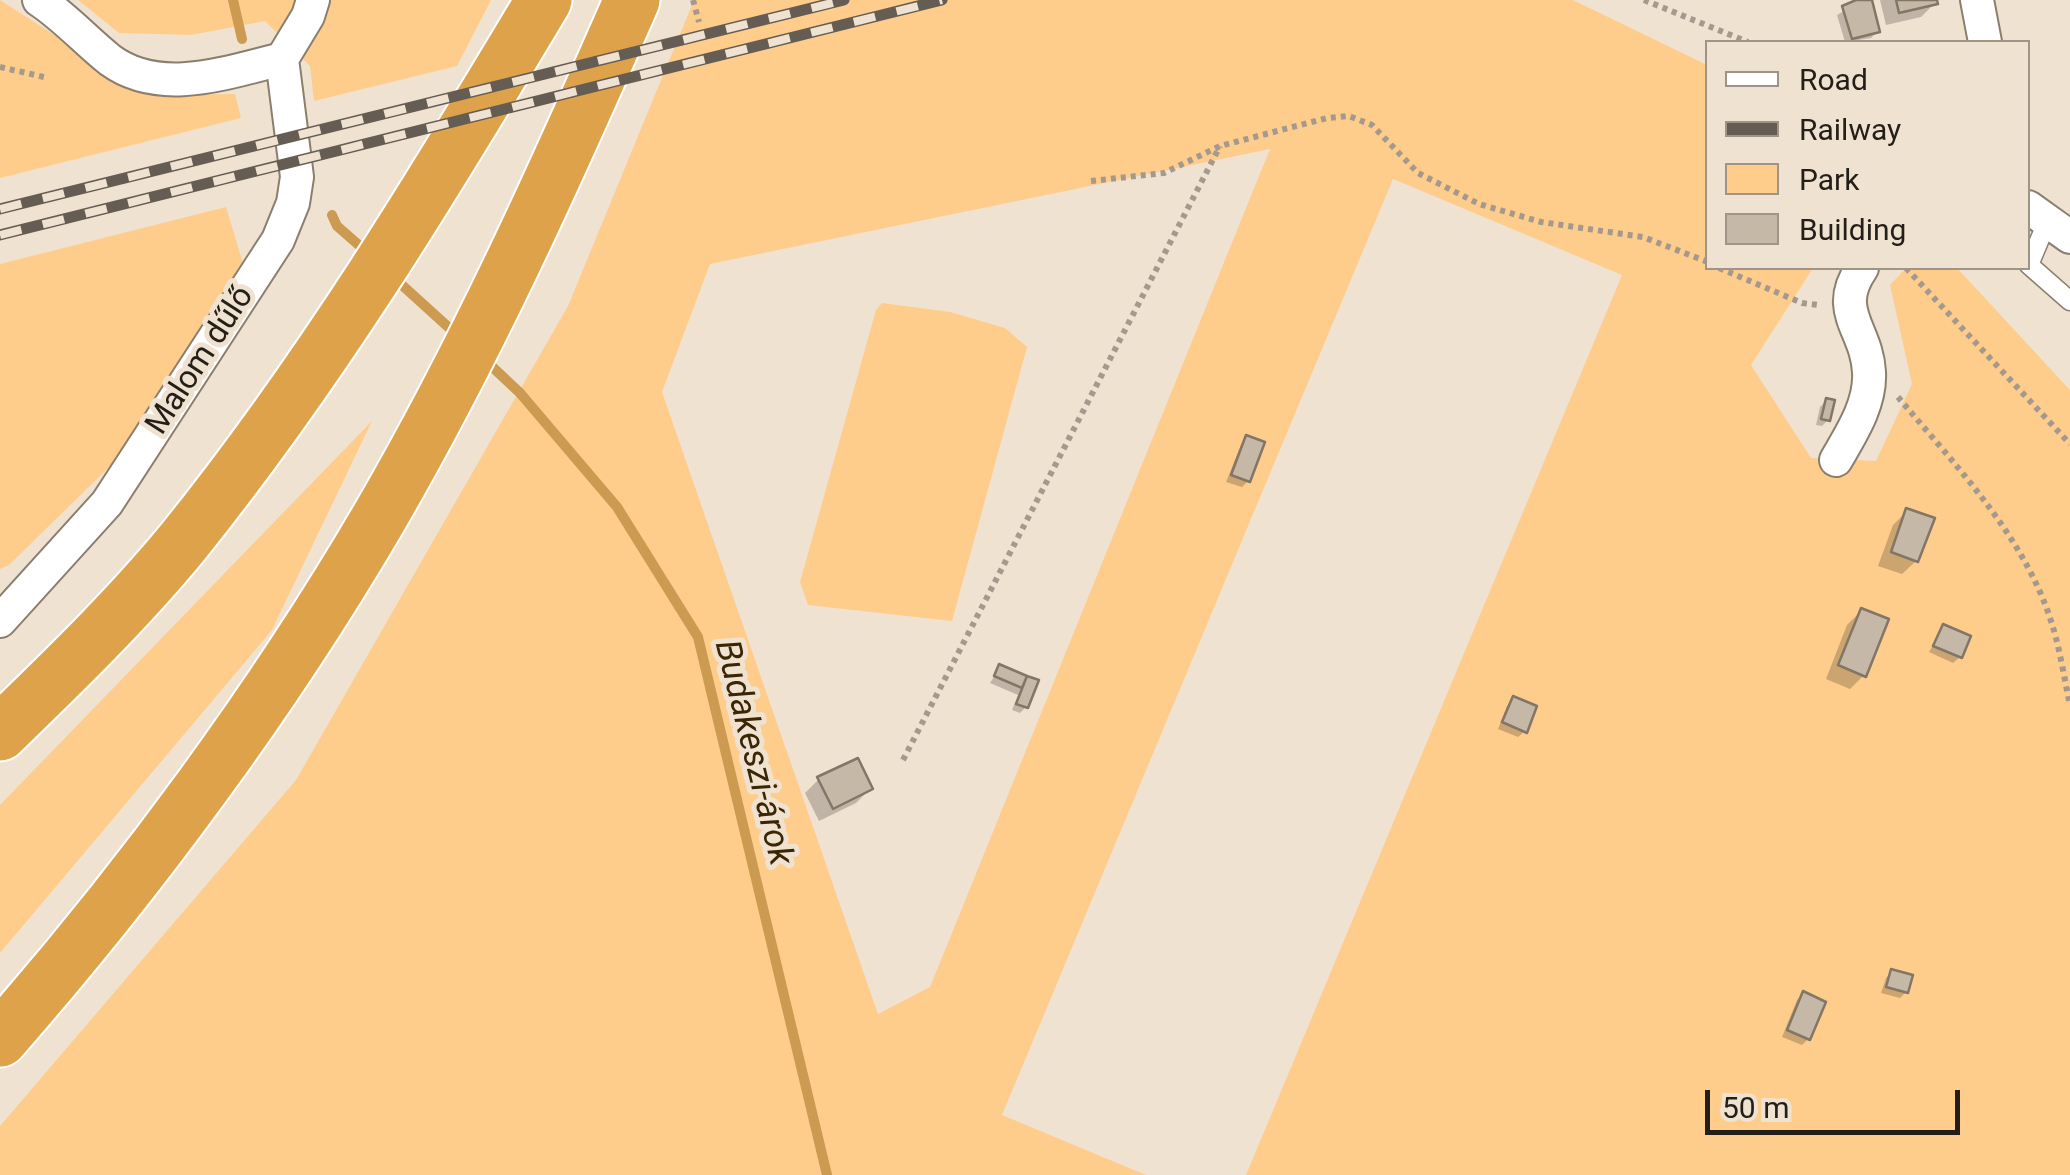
<!DOCTYPE html>
<html>
<head>
<meta charset="utf-8">
<style>
  body { margin:0 }
  #map { position:relative; width:2070px; height:1175px; overflow:hidden; background:#f0e2d1; font-family:Roboto,sans-serif }
  canvas { display:block }
  .legend { position:absolute; left:1705px; top:40px; width:325px; height:230px; box-sizing:border-box; background:#f0e2d1; border:2px solid #9e9487; margin:0; padding:12px 18px; list-style:none; font-size:30px; color:#231e18 }
  .legend li { display:flex; align-items:center; gap:20px; height:50px }
  .legend b { width:50px; border:2px solid #9e9487 }
  .scale { position:absolute; left:1705px; top:1090px; width:255px; height:45px; box-sizing:border-box; border:5px solid #231e18; border-top:0; padding-left:12px; font-size:30px; line-height:35px; white-space:nowrap; color:#231e18; -webkit-text-stroke:8px #f0e2d1; paint-order:stroke }
</style>
</head>
<body>
<div id="map">
<canvas width="2070" height="1175"></canvas>
<ul class="legend">
<li><b style="height:12px;background:#fff"></b>Road</li>
<li><b style="height:12px;background:#655d53"></b>Railway</li>
<li><b style="height:28px;background:#fecd8c"></b>Park</li>
<li><b style="height:28px;background:#c6b8a7"></b>Building</li>
</ul>
<div class="scale">50 m</div>
</div>
<script>
const ctx = document.querySelector('canvas').getContext('2d');
ctx.lineJoin = 'round';
function fillPath(path, color) { ctx.fillStyle = color; ctx.fill(path, 'evenodd'); }
function strokePath(path, color, width, dash) { ctx.strokeStyle = color; ctx.lineWidth = width; ctx.lineCap = dash ? 'butt' : 'round'; ctx.setLineDash(dash || []); ctx.stroke(path); }
function drawText(font, color, halo, rows, align = 'center') {
  ctx.font = font + ' Roboto,sans-serif'; ctx.lineWidth = 10; ctx.setLineDash([]); ctx.textBaseline = 'middle'; ctx.strokeStyle = halo; ctx.fillStyle = color; for (const [text, x, y, turn = 0] of rows) {
    ctx.save(); ctx.translate(x, y); ctx.rotate((+turn || 0) * Math.PI / 180); ctx.textAlign = isNaN(turn) ? turn : align; if (halo) ctx.strokeText(text, 0, 0); ctx.fillText(text, 0, 0); ctx.restore();
  }
}
fillPath(new Path2D(`
  M 0,0 L 148,95 L 235,94 L 241,118 L 0,178 Z
  M 78,0 L 491,0 L 457,66 L 314,101 L 310,66 L 265,21 L 191,35 L 119,33 Z
  M 694,0 L 1573,0 L 1707,65 L 1708,268 L 1813,268 L 1751,365 L 1811,458 L 1876,461 L 1912,384 L 1890,285 L 1906,268 L 1957,268 L 2070,390 L 2070,1175 L 1246,1175 L 1622,275 L 1393,179 L 1002,1115 L 1146,1175 L 0,1175 L 0,1126 L 296,780 L 568,306 ZM 1270,149 L 930,987 L 878,1014 L 662,392 L 710,264 Z
  M 226,207 L 245,270 L 148,429 L 9,565 L 0,569 L 0,264 Z
  M 882,303 L 950,312 L 1005,328 L 1027,347 L 952,621 L 808,605 L 800,582 L 876,310 Z
  M 372,421 L 272,630 L 0,953 L 0,805 Z`), '#fecd8c');
fillPath(new Path2D(`
  M 1863,0 L 1869,0 L 1877,32 L 1871,38 L 1845,42 L 1837,15 Z
  M 1880,0 L 1934,0 L 1935,3 L 1921,17 L 1886,25 Z
  M 1827,400 L 1828,420 L 1822,426 L 1816,425 L 1820,407 Z
  M 1247,438 L 1248,481 L 1242,487 L 1226,482 L 1241,445 Z
  M 1907,511 L 1916,561 L 1902,574 L 1878,566 L 1893,525 Z
  M 1861,611 L 1864,675 L 1850,689 L 1826,679 L 1847,625 Z
  M 1944,627 L 1960,657 L 1953,663 L 1929,652 Z
  M 1000,667 L 1035,681 L 1026,707 L 1020,713 L 1012,710 L 1018,695 L 990,683 Z
  M 1513,699 L 1525,731 L 1518,737 L 1498,729 L 1507,706 Z
  M 819,779 L 870,789 L 856,803 L 819,821 L 805,793 Z
  M 1892,972 L 1906,992 L 1900,998 L 1881,993 L 1886,978 Z
  M 1803,994 L 1808,1039 L 1802,1045 L 1782,1037 L 1797,1000 Z`), '#0003');
strokePath(new Path2D(`
  M 233,0 L 242,39
  M 332,215 L 337,226 L 369,254
  M 392,276 L 457,335
  M 485,360 L 520,393 L 617,507 L 698,637 L 827,1175`), '#cd9a52', 10);
const building = new Path2D(`
  M 1856,0 L 1872,0 L 1880,32 L 1852,39 L 1842,6 Z
  M 1896,0 L 1937,0 L 1938,4 L 1899,13 Z
  M 1826,398 L 1835,400 L 1830,421 L 1821,419 Z
  M 1246,435 L 1265,442 L 1250,482 L 1231,475 Z
  M 1906,508 L 1935,518 L 1918,562 L 1891,552 Z
  M 1861,608 L 1889,619 L 1866,677 L 1838,665 Z
  M 1943,624 L 1971,636 L 1962,658 L 1933,646 Z
  M 999,664 L 1027,676 L 1022,688 L 994,676 Z
  M 1027,676 L 1039,680 L 1028,708 L 1016,704 Z
  M 1513,696 L 1537,706 L 1527,733 L 1502,722 Z
  M 858,758 L 873,789 L 833,809 L 817,777 Z
  M 1891,969 L 1913,975 L 1908,993 L 1886,987 Z
  M 1803,991 L 1826,1002 L 1810,1040 L 1787,1030 Z`);
fillPath(building, '#c6b8a7');
strokePath(building, '#837667', 2.5);
const service = new Path2D(`
  M 2047,222 L 2029,265 L 2070,301`);
const minor = new Path2D(`
  M 39,0 C 65,17 86,41 110,60 C 160,97 228,72 282,59 L 308,16 L 313,0
  M 1977,0 L 1985,42
  M 2028,207 L 2070,237
  M 1836,460 C 1851,434 1871,404 1869,372 C 1867,329 1832,311 1862,268
  M 0,621 L 107,503 L 278,240 L 293,203 L 297,177 L 282,59`);
const motorway = new Path2D(`
  M 0,733 C 63,672 127,610 183,542 C 320,372 432,187 544,0
  M 0,1039 C 139,881 273,699 379,518 C 476,351 555,176 632,0`);
strokePath(service, '#8a7e6e', 21);
strokePath(minor, '#8a7e6e', 36);
strokePath(motorway, '#fff', 59);
strokePath(new Path2D(`
  M 693,0 L 699,22
  M 1644,0 L 1748,42
  M 0,67 L 44,77
  M 1091,181 L 1164,173 L 1220,146 L 1327,118 L 1349,116 L 1372,125 L 1418,173 L 1479,204 L 1541,222 L 1643,237 L 1708,262
  M 1719,268 L 1802,303 L 1818,305
  M 1906,268 L 2070,444
  M 1898,397 C 1955,465 2024,536 2051,621 C 2060,648 2064,678 2070,705
  M 903,760 L 1220,146`), '#a4998c', 6, [5, 5]);
strokePath(service, '#fff', 18);
strokePath(minor, '#fff', 32);
strokePath(motorway, '#dea24a', 55);
const rail = new Path2D(`
  M 0,209 L 844,0
  M 0,235 L 942,0`);
strokePath(rail, '#655d53', 11);
strokePath(rail, '#f0e2d1', 8, [22]);
drawText('32px', '#231e18', '#f0e2d1', [
  ["Malom dűlő",201,361,-57]
]);
drawText('italic 35px', '#3a2504', '#f0e2d1', [
  ["Budakeszi-árok",752,753,76]
]);
</script>
</body>
</html>
